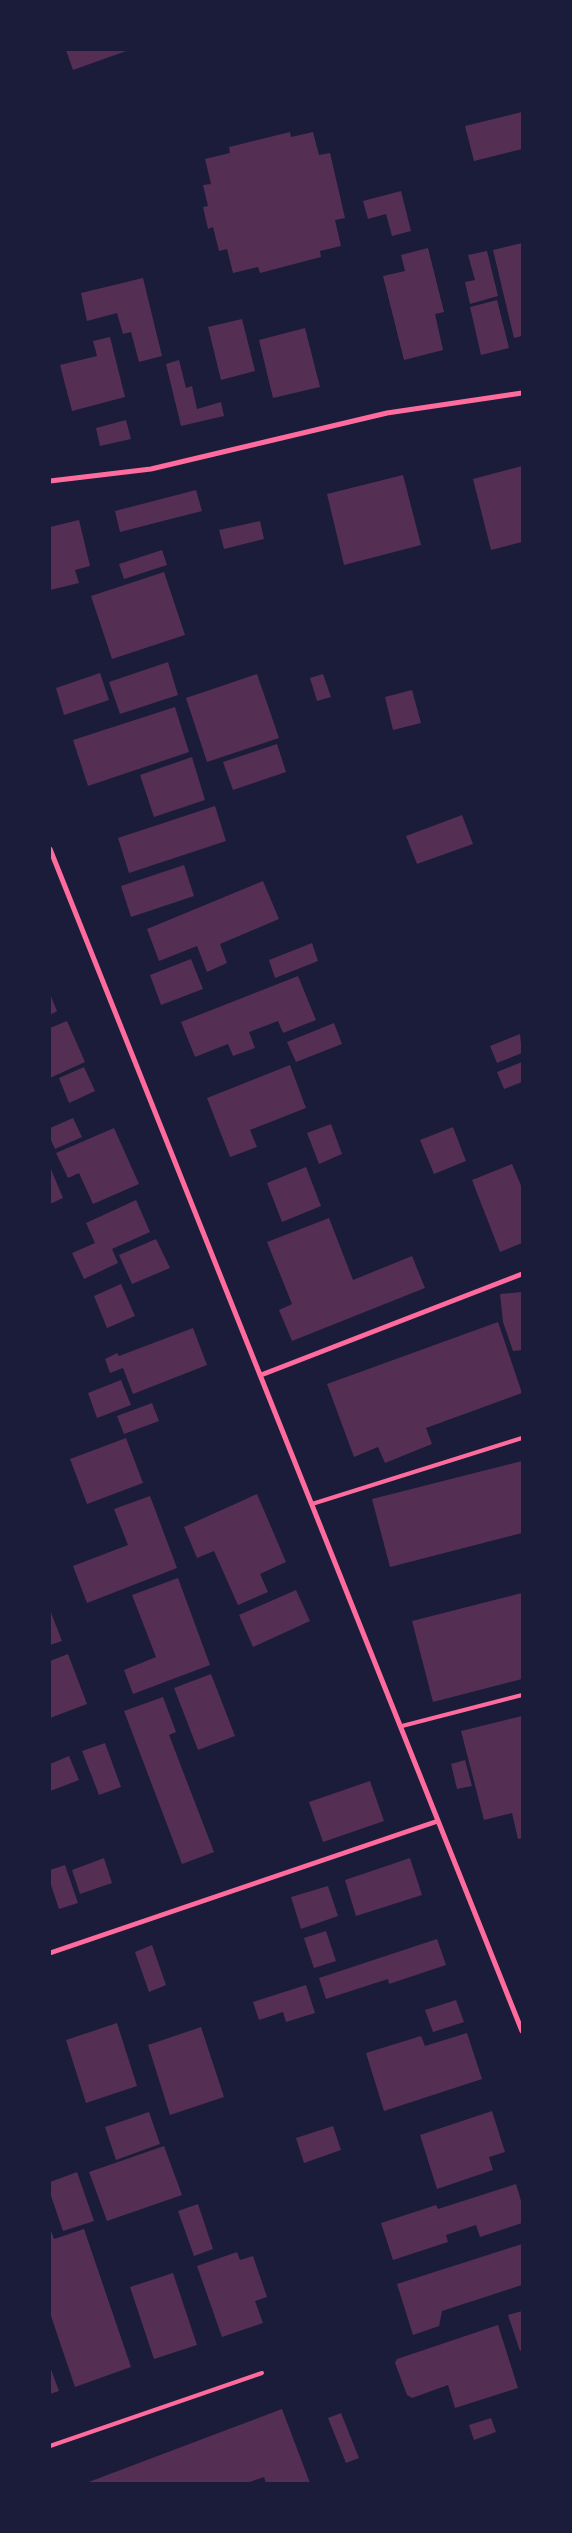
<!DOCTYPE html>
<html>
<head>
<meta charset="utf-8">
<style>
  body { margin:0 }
  #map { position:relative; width:572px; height:2533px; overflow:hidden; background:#1b1b3a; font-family:"DM Sans",sans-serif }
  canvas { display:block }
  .frame { position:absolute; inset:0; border:51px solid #1b1b3a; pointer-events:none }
</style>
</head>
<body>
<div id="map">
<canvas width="572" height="2533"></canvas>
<div class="frame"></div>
</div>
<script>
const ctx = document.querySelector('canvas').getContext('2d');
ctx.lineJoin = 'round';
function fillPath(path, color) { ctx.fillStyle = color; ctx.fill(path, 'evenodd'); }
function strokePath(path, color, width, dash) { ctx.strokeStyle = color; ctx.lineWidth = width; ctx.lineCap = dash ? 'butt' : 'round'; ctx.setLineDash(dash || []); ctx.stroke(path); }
fillPath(new Path2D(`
  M 66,50 L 129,50 L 73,70 Z
  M 522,112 L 522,149 L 474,161 L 465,126 Z
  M 290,132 L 291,137 L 313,132 L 319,155 L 330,153 L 345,218 L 335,220 L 341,246 L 320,251 L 321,257 L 260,273 L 258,267 L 233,273 L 227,249 L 219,251 L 213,227 L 208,229 L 203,207 L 208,206 L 203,185 L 211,184 L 205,159 L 230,153 L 229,147 Z
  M 401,191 L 411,231 L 392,236 L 386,214 L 368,219 L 363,201 Z
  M 522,243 L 522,336 L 514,338 L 493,250 Z
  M 428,248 L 444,312 L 435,314 L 443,350 L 404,360 L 383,276 L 405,271 L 401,255 Z
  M 487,251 L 498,296 L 470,304 L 465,282 L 475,280 L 468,255 Z
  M 143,278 L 162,356 L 139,362 L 131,332 L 123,334 L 117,313 L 87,321 L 81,293 Z
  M 497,300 L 509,348 L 481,355 L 470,307 Z
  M 242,319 L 255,371 L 221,380 L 208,327 Z
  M 305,328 L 320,387 L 273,398 L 259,340 Z
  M 110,337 L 125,397 L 72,411 L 60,365 L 97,356 L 93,341 Z
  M 179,360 L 186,388 L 192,386 L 197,409 L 221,402 L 224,416 L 181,426 L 166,364 Z
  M 126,420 L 131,439 L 100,446 L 96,428 Z
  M 522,466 L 522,542 L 491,550 L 473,479 Z
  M 403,475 L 421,545 L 344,565 L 327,494 Z
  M 196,490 L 202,511 L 120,532 L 115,511 Z
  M 79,520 L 90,566 L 75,570 L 79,583 L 50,590 L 50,527 Z
  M 260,521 L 264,539 L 224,549 L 219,530 Z
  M 162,550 L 167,565 L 124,579 L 119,564 Z
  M 164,572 L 185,635 L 112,659 L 91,596 Z
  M 168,662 L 178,695 L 120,714 L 109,682 Z
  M 100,673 L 109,700 L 64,715 L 56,688 Z
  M 257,674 L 279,738 L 207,762 L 186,698 Z
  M 323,674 L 331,697 L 317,701 L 310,678 Z
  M 412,690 L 421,723 L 393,730 L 385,697 Z
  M 175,707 L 189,752 L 88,786 L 73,740 Z
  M 277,744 L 286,772 L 233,790 L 223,762 Z
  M 192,757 L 205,800 L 154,817 L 140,775 Z
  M 215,806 L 226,841 L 129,873 L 118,838 Z
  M 462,815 L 473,844 L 417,864 L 406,836 Z
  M 184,865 L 194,896 L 131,917 L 121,886 Z
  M 263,881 L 279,919 L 220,944 L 227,963 L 207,972 L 197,946 L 159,961 L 147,929 Z
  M 312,943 L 318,961 L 275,978 L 269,960 Z
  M 191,959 L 203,989 L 161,1005 L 150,975 Z
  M 298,976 L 316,1020 L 283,1033 L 278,1021 L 249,1032 L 255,1048 L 233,1056 L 228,1044 L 195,1057 L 181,1022 Z
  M 50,994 L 57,1011 L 50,1015 Z
  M 67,1021 L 85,1062 L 50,1078 L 50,1028 Z
  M 334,1023 L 342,1044 L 296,1062 L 287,1042 Z
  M 520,1034 L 522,1053 L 497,1063 L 490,1046 Z
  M 522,1062 L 522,1082 L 504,1089 L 497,1072 Z
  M 290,1065 L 306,1108 L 250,1130 L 257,1147 L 230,1157 L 207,1098 Z
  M 84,1067 L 95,1091 L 69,1103 L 59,1078 Z
  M 73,1118 L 82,1137 L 55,1149 L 50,1138 L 50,1128 Z
  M 331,1124 L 342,1154 L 319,1164 L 307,1133 Z
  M 453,1127 L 466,1161 L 434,1174 L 420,1140 Z
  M 114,1128 L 139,1184 L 93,1204 L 79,1173 L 68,1178 L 56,1153 Z
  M 512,1164 L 522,1188 L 522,1243 L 500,1252 L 472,1180 Z
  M 50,1167 L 63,1198 L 50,1204 Z
  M 306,1167 L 321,1206 L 282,1222 L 267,1183 Z
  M 136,1200 L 150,1232 L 112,1249 L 118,1263 L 84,1279 L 72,1253 L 95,1243 L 86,1223 Z
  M 329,1218 L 353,1280 L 412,1256 L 425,1288 L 292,1341 L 279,1310 L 292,1304 L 267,1242 Z
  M 156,1239 L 170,1268 L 132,1284 L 119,1255 Z
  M 121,1284 L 135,1316 L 107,1328 L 94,1296 Z
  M 522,1292 L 522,1350 L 513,1351 L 503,1322 L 500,1294 Z
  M 498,1322 L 522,1393 L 426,1428 L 432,1444 L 385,1463 L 378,1447 L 354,1457 L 327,1384 Z
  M 193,1328 L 207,1365 L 133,1394 L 123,1368 L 110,1373 L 105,1359 L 117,1353 L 119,1356 Z
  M 121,1380 L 131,1405 L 97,1418 L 88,1393 Z
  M 152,1403 L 159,1421 L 124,1434 L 117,1416 Z
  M 126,1438 L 143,1483 L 87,1504 L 70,1459 Z
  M 522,1461 L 522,1533 L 390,1567 L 372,1499 Z
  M 257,1494 L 286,1562 L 260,1574 L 268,1592 L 238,1605 L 214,1551 L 197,1558 L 184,1527 Z
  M 150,1496 L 177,1568 L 87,1603 L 73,1566 L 128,1545 L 114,1509 Z
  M 178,1578 L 210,1665 L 133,1694 L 124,1670 L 156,1657 L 132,1595 Z
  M 296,1590 L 310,1621 L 253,1647 L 239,1615 Z
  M 522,1593 L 522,1679 L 433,1702 L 412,1621 Z
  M 50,1610 L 62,1641 L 50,1645 Z
  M 68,1654 L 87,1704 L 50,1718 L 50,1661 Z
  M 211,1674 L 235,1736 L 198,1750 L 174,1688 Z
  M 163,1697 L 176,1732 L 169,1735 L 214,1852 L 182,1864 L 124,1711 Z
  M 522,1716 L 522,1838 L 518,1839 L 512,1813 L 484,1820 L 461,1731 Z
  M 105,1743 L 121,1787 L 99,1795 L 82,1751 Z
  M 69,1756 L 79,1780 L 50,1791 L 50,1764 Z
  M 465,1760 L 472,1786 L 457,1789 L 451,1764 Z
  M 370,1781 L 384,1821 L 323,1842 L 309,1802 Z
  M 104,1858 L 112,1883 L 80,1894 L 72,1870 Z
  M 410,1858 L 422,1895 L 356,1916 L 345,1880 Z
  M 65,1865 L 78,1903 L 59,1909 L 50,1882 L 50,1870 Z
  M 328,1886 L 338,1916 L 301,1929 L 291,1897 Z
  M 326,1931 L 336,1961 L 314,1968 L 304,1938 Z
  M 437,1939 L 446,1965 L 389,1984 L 388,1979 L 326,1999 L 319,1978 Z
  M 152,1945 L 166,1985 L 149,1992 L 135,1952 Z
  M 306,1985 L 315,2013 L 286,2022 L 283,2012 L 259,2020 L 253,2002 Z
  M 456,2000 L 464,2022 L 433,2032 L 425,2010 Z
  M 117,2023 L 137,2086 L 86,2103 L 66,2040 Z
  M 201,2027 L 224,2097 L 170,2115 L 148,2045 Z
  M 467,2033 L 482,2079 L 384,2111 L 366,2053 L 421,2036 L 425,2046 Z
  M 492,2111 L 505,2152 L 489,2157 L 493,2170 L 437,2189 L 420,2135 Z
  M 149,2112 L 160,2144 L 116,2160 L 105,2127 Z
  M 333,2126 L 341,2150 L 304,2163 L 296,2138 Z
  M 164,2146 L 182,2195 L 107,2221 L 89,2172 Z
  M 77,2172 L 94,2221 L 63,2231 L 50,2193 L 50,2182 Z
  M 516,2184 L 522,2204 L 522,2223 L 480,2237 L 476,2225 L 446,2235 L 448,2242 L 393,2260 L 381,2223 L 436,2205 L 438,2209 Z
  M 198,2204 L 213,2249 L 194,2256 L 178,2211 Z
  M 50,2228 L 54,2239 L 84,2229 L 131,2367 L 75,2387 L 50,2313 Z
  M 522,2244 L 522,2285 L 442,2311 L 439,2326 L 413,2335 L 397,2284 Z
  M 237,2252 L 240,2260 L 253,2256 L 267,2297 L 255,2301 L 263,2323 L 222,2337 L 197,2266 Z
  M 173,2273 L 197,2345 L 154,2359 L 130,2287 Z
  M 522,2311 L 522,2350 L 520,2351 L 508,2315 Z
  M 498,2325 L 518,2388 L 455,2408 L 448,2385 L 412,2398 L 407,2395 L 395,2363 L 397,2359 Z
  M 50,2367 L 59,2391 L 50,2394 Z
  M 282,2409 L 310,2483 L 266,2483 L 264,2477 L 247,2483 L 86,2483 Z
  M 341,2413 L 359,2458 L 346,2463 L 328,2418 Z
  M 491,2418 L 496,2432 L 474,2440 L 469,2425 Z`), '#542f53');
strokePath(new Path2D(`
  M 312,1504 L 522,1438
  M 402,1726 L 522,1695
  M 50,2446 L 262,2373`), '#ff6b9d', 4);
strokePath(new Path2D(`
  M 50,481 L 151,469 L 387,413 L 522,393
  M 50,849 L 522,2031
  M 261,1375 L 522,1274
  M 50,1953 L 438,1821`), '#ff6b9d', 5);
</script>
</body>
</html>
